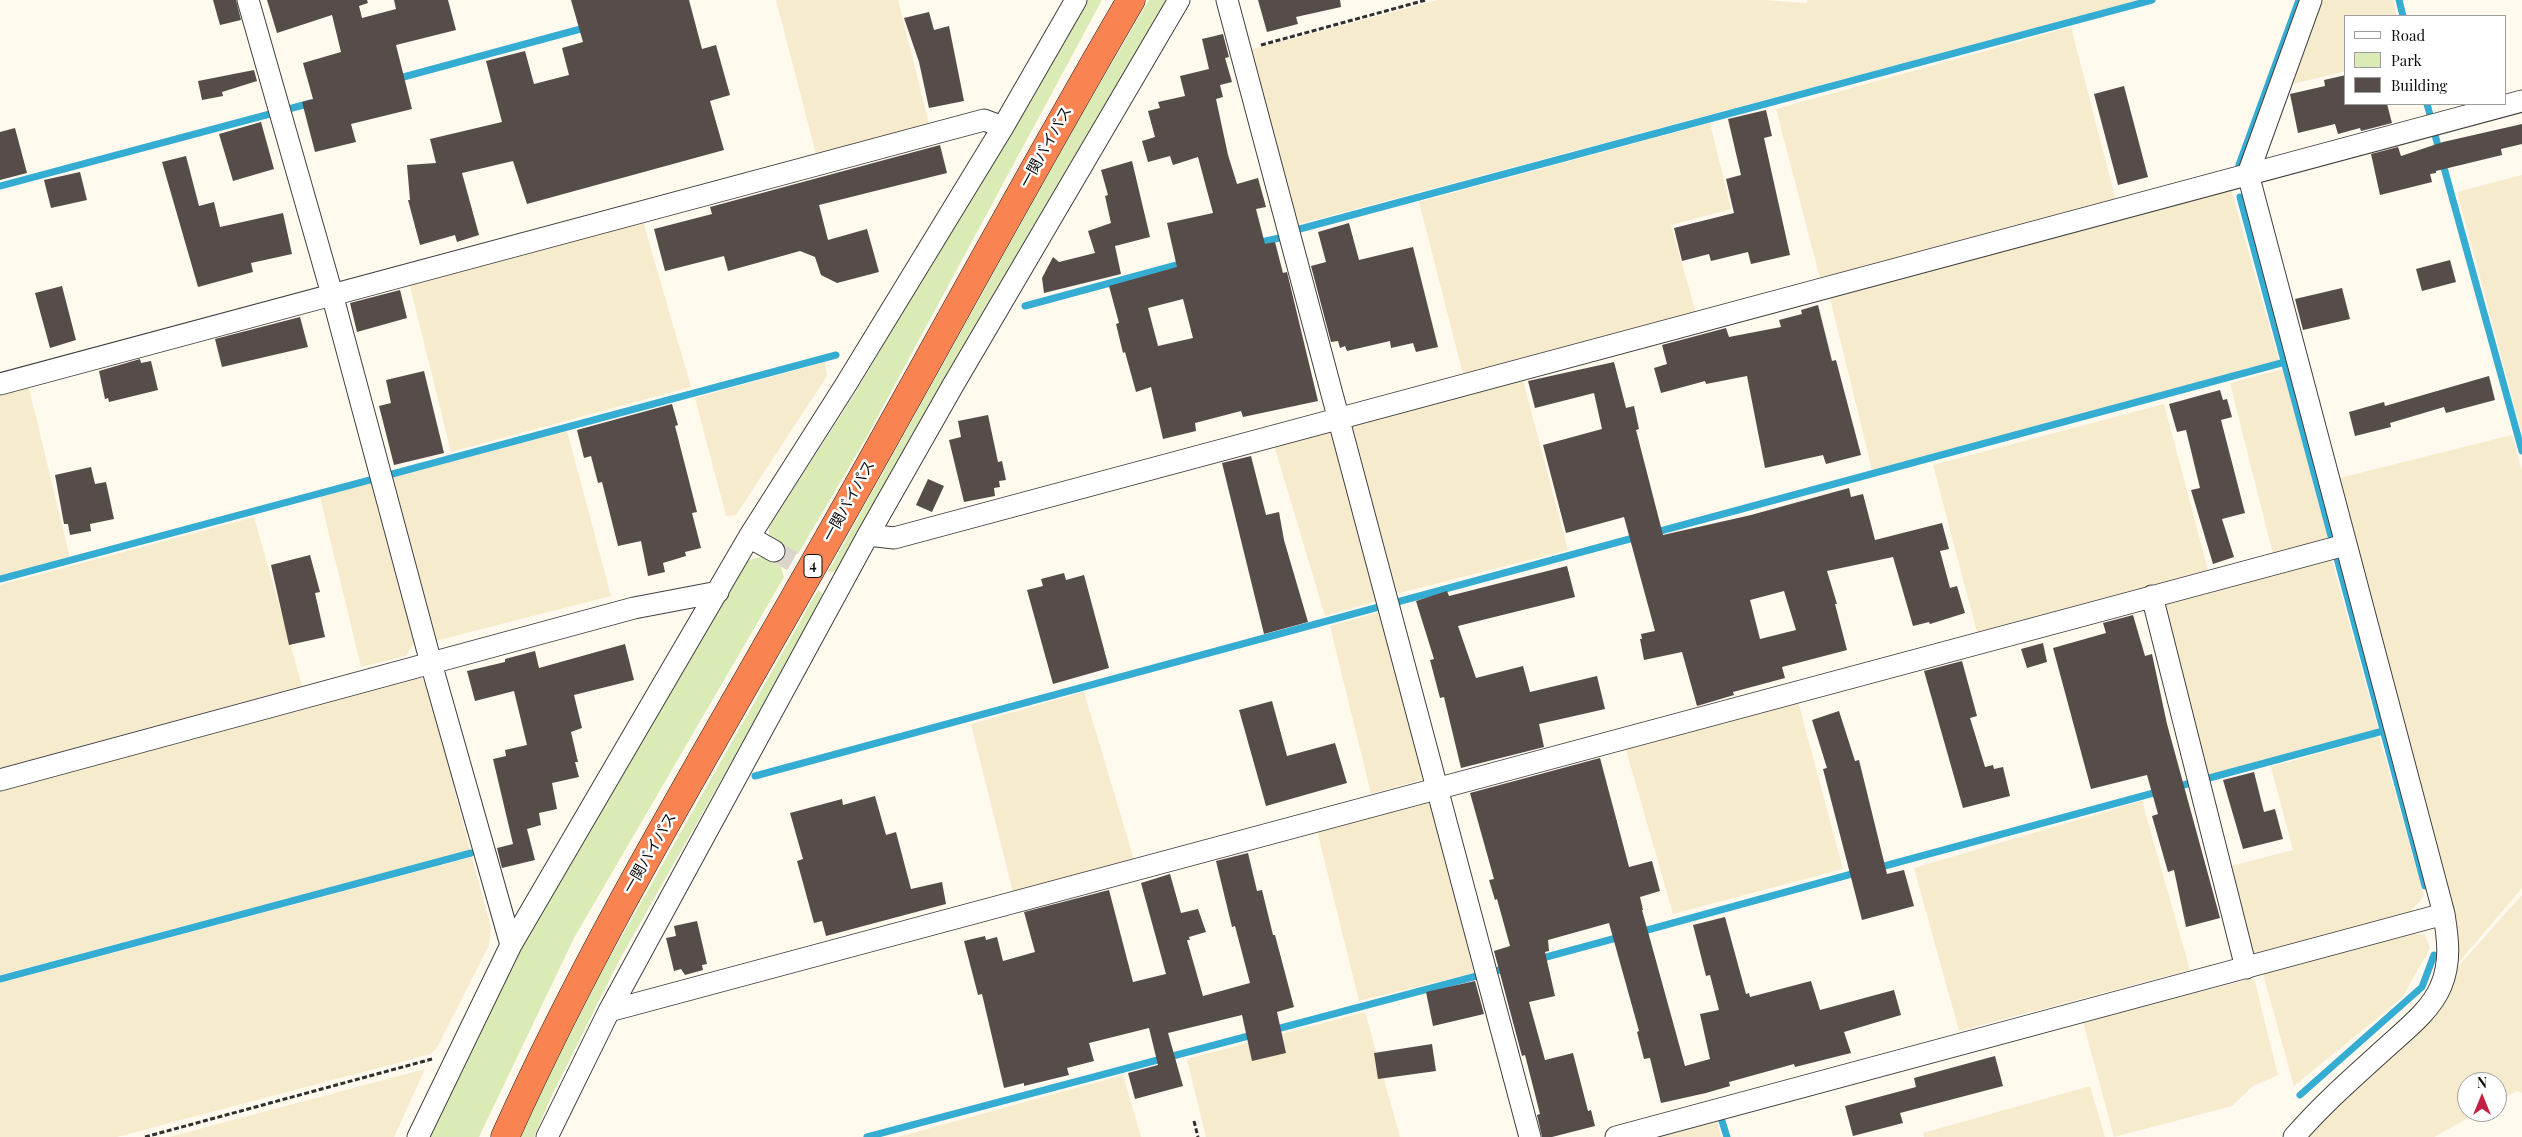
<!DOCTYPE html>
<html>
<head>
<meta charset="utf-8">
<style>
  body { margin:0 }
  #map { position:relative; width:2522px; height:1137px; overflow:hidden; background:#fff9ee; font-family:"Playfair Display",serif }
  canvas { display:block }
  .legend { position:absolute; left:2344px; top:15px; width:162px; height:90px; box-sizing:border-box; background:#fff; border:1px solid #9e9e9e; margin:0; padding:6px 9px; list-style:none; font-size:15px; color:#0d0d0d }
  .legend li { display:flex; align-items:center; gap:10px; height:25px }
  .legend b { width:25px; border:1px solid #9e9e9e }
  .north { position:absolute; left:2457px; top:1072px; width:50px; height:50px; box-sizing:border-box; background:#fff; border:1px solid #9e9e9e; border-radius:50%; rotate:0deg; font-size:14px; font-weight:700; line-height:20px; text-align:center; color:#0d0d0d }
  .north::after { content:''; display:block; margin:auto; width:18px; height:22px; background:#c22042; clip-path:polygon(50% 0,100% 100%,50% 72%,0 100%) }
</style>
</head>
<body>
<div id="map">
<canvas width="2522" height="1137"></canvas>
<ul class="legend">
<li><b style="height:6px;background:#fff"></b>Road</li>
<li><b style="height:14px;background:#daebb6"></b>Park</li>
<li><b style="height:14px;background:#564c49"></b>Building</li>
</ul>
<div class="north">N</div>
</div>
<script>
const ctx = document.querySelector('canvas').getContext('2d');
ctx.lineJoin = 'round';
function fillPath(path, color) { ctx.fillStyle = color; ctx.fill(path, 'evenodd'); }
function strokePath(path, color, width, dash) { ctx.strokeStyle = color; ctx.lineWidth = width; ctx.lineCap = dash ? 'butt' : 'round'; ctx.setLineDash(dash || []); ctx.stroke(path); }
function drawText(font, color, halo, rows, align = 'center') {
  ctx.font = font + ' "Playfair Display","Noto Sans JP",serif'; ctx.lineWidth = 5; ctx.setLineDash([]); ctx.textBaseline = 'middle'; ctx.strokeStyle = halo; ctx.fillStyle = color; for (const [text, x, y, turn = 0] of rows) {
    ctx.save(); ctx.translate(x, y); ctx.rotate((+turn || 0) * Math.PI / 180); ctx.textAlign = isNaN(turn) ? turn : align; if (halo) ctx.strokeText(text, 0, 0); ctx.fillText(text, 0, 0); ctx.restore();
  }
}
fillPath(new Path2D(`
  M 776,0 L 898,0 L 929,124 L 816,154 Z
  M 1438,0 L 1763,0 L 1806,3 L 1808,0 L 2140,0 L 1292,226 L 1246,51 Z
  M 2323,0 L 2393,0 L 2397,16 L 2346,16 L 2346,71 L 2293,84 Z
  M 2071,27 L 2116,201 L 1820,278 L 1776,109 Z
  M 1710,123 L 1731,209 L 1671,225 L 1696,313 L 1463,374 L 1419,202 Z
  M 2522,175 L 2522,434 L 2457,192 Z
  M 2231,189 L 2279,361 L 1872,470 L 1830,298 Z
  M 642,218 L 691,387 L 451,452 L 409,282 Z
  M 825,362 L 827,376 L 736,515 L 726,516 L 695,398 Z
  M 2283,369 L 2328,539 L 2273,554 L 2230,383 Z
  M 1522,377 L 1568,550 L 1392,595 L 1346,423 Z
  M 28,384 L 70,558 L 0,576 L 0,391 Z
  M 2164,404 L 2208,570 L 1977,632 L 1933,465 Z
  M 1330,427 L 1377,601 L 1325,616 L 1274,445 Z
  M 567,431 L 611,596 L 435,641 L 392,477 Z
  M 2512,435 L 2522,471 L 2522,888 L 2459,962 L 2339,478 Z
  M 371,483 L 414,643 L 406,656 L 361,667 L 320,497 Z
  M 254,517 L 302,686 L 0,768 L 0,585 Z
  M 2331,557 L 2378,729 L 2205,776 L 2160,600 Z
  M 1380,612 L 1424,779 L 1371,794 L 1330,626 Z
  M 411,673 L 427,682 L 470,850 L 0,975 L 0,784 Z
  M 1084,692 L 1134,860 L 1013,892 L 971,724 Z
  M 1797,698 L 1843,869 L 1673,914 L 1625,746 Z
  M 2379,736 L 2424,896 L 2409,914 L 2253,956 L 2227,867 L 2293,850 L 2271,767 Z
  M 1429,799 L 1474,973 L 1359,1001 L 1317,830 Z
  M 2142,801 L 2190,970 L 1959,1031 L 1914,868 Z
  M 472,857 L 491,928 L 489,945 L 438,1046 L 431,1054 L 117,1137 L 0,1137 L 0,983 Z
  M 2522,895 L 2522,1093 L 2517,1091 L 2497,1102 L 2497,1082 L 2467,1082 L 2467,1112 L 2479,1112 L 2434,1137 L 2306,1137 Z
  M 2410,933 L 2425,935 L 2430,948 L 2402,998 L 2294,1086 L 2263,974 Z
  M 2254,978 L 2278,1075 L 2253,1086 L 2232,1106 L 2114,1137 L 2083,1022 Z
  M 1365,1012 L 1400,1137 L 1206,1137 L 1187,1059 Z
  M 425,1069 L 394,1137 L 169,1137 Z
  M 1123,1075 L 1141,1137 L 898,1137 Z
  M 2090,1086 L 2105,1137 L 1924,1137 L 1923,1133 Z
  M 1717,1122 L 1721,1137 L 1660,1137 Z`), '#f6eccd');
fillPath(new Path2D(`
  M 1087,0 L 1102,0 L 865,440 L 798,554 L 769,536 L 769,527 L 854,395 Z
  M 1149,0 L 1167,0 L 947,375 L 839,571 L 828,572 L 1074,128 Z
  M 761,557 L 781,567 L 784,577 L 574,938 L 479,1137 L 430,1137 L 508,968 L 748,560 Z
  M 818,590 L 822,593 L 823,600 L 621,957 L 553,1093 L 534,1137 L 521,1137 L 546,1082 L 605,966 Z`), '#daebb6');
strokePath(new Path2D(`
  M 2399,0 L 2403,16
  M 396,79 L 588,27
  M 2427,104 L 2430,115
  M 2435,135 L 2522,451
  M 2239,165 L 2299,0
  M 0,186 L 311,103
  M 2240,197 L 2425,886
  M 1257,243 L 1279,238 L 1296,230 L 2152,0
  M 1025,306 L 1184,263
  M 1653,533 L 2285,362
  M 0,579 L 836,355
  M 755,776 L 1637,537
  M 2176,787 L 2383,731
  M 1877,868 L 2161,791
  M 1640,932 L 1859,872
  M 1539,959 L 1620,937
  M 0,979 L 471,853
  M 1273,1030 L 1507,968
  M 2300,1095 L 2422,987 L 2434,955
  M 1722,1121 L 1727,1137
  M 867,1137 L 1256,1034`), '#35add2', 7);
fillPath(new Path2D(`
  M 213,0 L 236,0 L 241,20 L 220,25 Z
  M 267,0 L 367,0 L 368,3 L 359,6 L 362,18 L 396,9 L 394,0 L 448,0 L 456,30 L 396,45 L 412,109 L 351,124 L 356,142 L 315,152 L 302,102 L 313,99 L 303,63 L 341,52 L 332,15 L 277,33 Z
  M 571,0 L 689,0 L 702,49 L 716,45 L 730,95 L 710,101 L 724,150 L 527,204 L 513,161 L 462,173 L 479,235 L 457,242 L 455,235 L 420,245 L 408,200 L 410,200 L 407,165 L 436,163 L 430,139 L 502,122 L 486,61 L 525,51 L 534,84 L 569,75 L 562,48 L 583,42 Z
  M 1258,0 L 1340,0 L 1341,7 L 1296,17 L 1298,24 L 1267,32 Z
  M 929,12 L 934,30 L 949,26 L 964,101 L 929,108 L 919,62 L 904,18 Z
  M 1223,34 L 1229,57 L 1225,58 L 1232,82 L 1220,85 L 1223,97 L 1216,99 L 1228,155 L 1237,184 L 1258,178 L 1266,207 L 1256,209 L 1265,244 L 1275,242 L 1283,273 L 1287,272 L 1318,401 L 1243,417 L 1241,411 L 1195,423 L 1196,431 L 1163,439 L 1151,387 L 1136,392 L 1125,352 L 1123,353 L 1116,324 L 1119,323 L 1109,286 L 1177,267 L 1167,223 L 1213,213 L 1198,157 L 1173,165 L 1170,156 L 1148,162 L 1142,141 L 1155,137 L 1148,111 L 1160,108 L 1158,102 L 1185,96 L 1180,76 L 1209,69 L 1202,39 ZM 1183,299 L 1193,338 L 1158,346 L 1148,308 Z
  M 254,70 L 257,81 L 222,92 L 223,96 L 202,100 L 198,81 Z
  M 2346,75 L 2346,104 L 2387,104 L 2392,123 L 2361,131 L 2360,128 L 2338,134 L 2335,124 L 2298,133 L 2290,94 L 2325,86 L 2324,80 Z
  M 2124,86 L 2148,177 L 2118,185 L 2094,94 Z
  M 1766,110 L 1772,136 L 1764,138 L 1790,255 L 1751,264 L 1748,252 L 1711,261 L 1709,254 L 1682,261 L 1674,228 L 1734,213 L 1726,179 L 1741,175 L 1728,119 Z
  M 261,122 L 274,169 L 233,181 L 219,134 Z
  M 2522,124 L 2522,144 L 2501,149 L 2502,155 L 2436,171 L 2436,173 L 2430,174 L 2432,182 L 2380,195 L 2371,154 L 2398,147 L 2401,156 L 2443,142 Z
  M 15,128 L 27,173 L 0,180 L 0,132 Z
  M 940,145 L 947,173 L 819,205 L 828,240 L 867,229 L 879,272 L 837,283 L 821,275 L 815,257 L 800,251 L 728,271 L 724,256 L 665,271 L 654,229 L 712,214 L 710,207 Z
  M 186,156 L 199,206 L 214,202 L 220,227 L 283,213 L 292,254 L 251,263 L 253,272 L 198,287 L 162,162 Z
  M 1132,161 L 1150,237 L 1115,246 L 1121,274 L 1044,293 L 1042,278 L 1053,257 L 1059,262 L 1095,253 L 1088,231 L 1111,223 L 1105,196 L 1108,195 L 1101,170 Z
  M 80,172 L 87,200 L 51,208 L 44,180 Z
  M 1349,223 L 1359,260 L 1413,247 L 1438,347 L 1416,352 L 1413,343 L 1391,348 L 1390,341 L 1347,351 L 1345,346 L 1340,348 L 1338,341 L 1331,342 L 1311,266 L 1326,262 L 1318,232 Z
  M 2450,260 L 2456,282 L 2422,291 L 2416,269 Z
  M 62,286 L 76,340 L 50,348 L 35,293 Z
  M 2342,288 L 2350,319 L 2303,330 L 2295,299 Z
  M 400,290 L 407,318 L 357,332 L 350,303 Z
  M 1818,305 L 1832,361 L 1836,360 L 1861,455 L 1826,464 L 1823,455 L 1765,468 L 1747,376 L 1706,384 L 1705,381 L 1661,393 L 1654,368 L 1667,364 L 1662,345 L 1726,328 L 1729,337 L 1781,327 L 1779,320 L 1802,314 L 1801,310 Z
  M 300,317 L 308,347 L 222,367 L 215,339 Z
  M 140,359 L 141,363 L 151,361 L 158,390 L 109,402 L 108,398 L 105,399 L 99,371 Z
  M 1614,362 L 1626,408 L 1634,406 L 1639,429 L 1636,430 L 1663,535 L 1751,515 L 1849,488 L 1851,497 L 1863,494 L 1875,540 L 1942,523 L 1949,549 L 1940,551 L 1950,588 L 1957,586 L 1965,613 L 1930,624 L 1929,622 L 1913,626 L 1893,557 L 1827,571 L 1837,604 L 1835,604 L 1847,650 L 1782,667 L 1785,678 L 1733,692 L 1734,695 L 1697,706 L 1682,652 L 1644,660 L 1640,639 L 1642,639 L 1641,634 L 1655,631 L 1624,517 L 1566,533 L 1543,445 L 1602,429 L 1594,393 L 1535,408 L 1528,381 ZM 1784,591 L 1796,630 L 1760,639 L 1750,600 Z
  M 424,371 L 444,453 L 394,465 L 379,406 L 391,403 L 386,380 Z
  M 2489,376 L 2495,400 L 2446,413 L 2444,407 L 2390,423 L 2391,427 L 2355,436 L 2349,412 L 2384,402 L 2385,406 Z
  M 2220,390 L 2223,400 L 2227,399 L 2232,417 L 2221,420 L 2245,513 L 2222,519 L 2234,557 L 2213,564 L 2191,490 L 2200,488 L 2186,430 L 2177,432 L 2169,404 Z
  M 672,404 L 678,425 L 675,426 L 697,512 L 692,513 L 701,548 L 685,552 L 686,556 L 663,563 L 665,572 L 648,576 L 641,541 L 618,546 L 602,482 L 598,483 L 591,456 L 584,458 L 577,430 Z
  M 988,415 L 998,462 L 1002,461 L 1006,480 L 999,481 L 1000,487 L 994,488 L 995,496 L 964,502 L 949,440 L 961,437 L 958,421 Z
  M 1251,456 L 1266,515 L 1279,512 L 1284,540 L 1308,622 L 1264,634 L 1222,463 Z
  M 91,467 L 95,484 L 106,482 L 114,519 L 90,524 L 91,531 L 70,535 L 68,524 L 64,524 L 55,475 Z
  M 928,479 L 944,486 L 932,512 L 916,505 Z
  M 310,555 L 320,592 L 315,593 L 325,637 L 289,645 L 271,565 Z
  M 1567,566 L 1575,597 L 1458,626 L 1476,678 L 1523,666 L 1530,692 L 1597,676 L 1605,709 L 1539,724 L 1544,747 L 1461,768 L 1444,697 L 1440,698 L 1430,660 L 1434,659 L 1416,601 L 1447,591 L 1449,596 Z
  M 1064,573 L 1066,580 L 1084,575 L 1109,668 L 1053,684 L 1027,590 L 1043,586 L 1041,579 Z
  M 2133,615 L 2145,656 L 2152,654 L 2167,724 L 2220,918 L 2186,927 L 2174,870 L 2168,872 L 2152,816 L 2158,814 L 2147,775 L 2091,789 L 2053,648 L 2106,633 L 2103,623 Z
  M 2043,643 L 2047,662 L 2027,668 L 2021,649 Z
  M 625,644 L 634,680 L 574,695 L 582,728 L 571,732 L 578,762 L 575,762 L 579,777 L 552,783 L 557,809 L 539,813 L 541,825 L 527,829 L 535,860 L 502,868 L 497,848 L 513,844 L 493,759 L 506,756 L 505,750 L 527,745 L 514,691 L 475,701 L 467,671 L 505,662 L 505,659 L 535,651 L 539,668 Z
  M 1962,661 L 1977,716 L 1970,718 L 1985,767 L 1993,765 L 1994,769 L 2003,767 L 2010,796 L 1963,808 L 1924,671 Z
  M 1272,701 L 1287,756 L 1335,743 L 1347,783 L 1266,806 L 1239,710 Z
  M 1839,711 L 1855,761 L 1859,760 L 1887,874 L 1904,870 L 1914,906 L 1862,920 L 1823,769 L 1827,768 L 1812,720 Z
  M 1600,758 L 1629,867 L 1652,861 L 1660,891 L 1640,897 L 1643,910 L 1642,910 L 1685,1066 L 1710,1059 L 1700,1014 L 1719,1010 L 1710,975 L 1706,976 L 1693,925 L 1725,917 L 1746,994 L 1749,993 L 1750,997 L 1811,981 L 1820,1010 L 1894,990 L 1901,1015 L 1844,1032 L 1851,1053 L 1795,1067 L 1794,1064 L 1729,1082 L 1730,1086 L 1706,1093 L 1661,1103 L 1650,1058 L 1644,1059 L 1637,1032 L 1639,1031 L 1609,923 L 1548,940 L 1549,951 L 1545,952 L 1555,996 L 1529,1002 L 1545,1060 L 1573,1053 L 1588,1111 L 1591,1110 L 1595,1126 L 1552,1137 L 1542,1137 L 1537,1115 L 1540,1114 L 1525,1055 L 1522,1056 L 1494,951 L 1510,946 L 1497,899 L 1495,900 L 1489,880 L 1494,879 L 1470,793 Z
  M 2254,772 L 2264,812 L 2275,809 L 2283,839 L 2243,849 L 2223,780 Z
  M 875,796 L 886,835 L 896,832 L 911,889 L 942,882 L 946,904 L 826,936 L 822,921 L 814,923 L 797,861 L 803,859 L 790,813 L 842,799 L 843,805 Z
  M 1248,853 L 1257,891 L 1262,890 L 1273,935 L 1275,935 L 1294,1007 L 1277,1012 L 1286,1053 L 1252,1061 L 1242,1015 L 1168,1033 L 1183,1086 L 1135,1099 L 1128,1073 L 1158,1065 L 1149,1028 L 1089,1043 L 1094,1061 L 1067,1068 L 1069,1075 L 1024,1086 L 1024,1083 L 1004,1088 L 982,994 L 978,995 L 964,941 L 985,936 L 986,940 L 997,937 L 1003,961 L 1035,952 L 1024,912 L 1109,890 L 1133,982 L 1166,974 L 1141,883 L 1170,874 L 1181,913 L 1198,909 L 1206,932 L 1189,937 L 1190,940 L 1187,940 L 1203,996 L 1250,983 L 1235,926 L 1232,927 L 1216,861 Z
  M 697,921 L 707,964 L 702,965 L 703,970 L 685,975 L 681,969 L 674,971 L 666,938 L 676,936 L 674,926 Z
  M 1475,981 L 1484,1014 L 1433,1026 L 1426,992 Z
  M 1432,1044 L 1436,1071 L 1378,1079 L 1374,1053 Z
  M 1995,1056 L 2003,1086 L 1900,1113 L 1903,1123 L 1853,1136 L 1845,1106 L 1916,1087 L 1914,1078 Z`), '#564c49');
strokePath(new Path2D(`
  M 774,551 L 827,580`), '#dbd6cc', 21, [21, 11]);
const minor = new Path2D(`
  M 248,0 L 332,294 L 431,663 L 511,945
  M 1227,0 L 1530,1137
  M 0,384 L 984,120 L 1003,127
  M 868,535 L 894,538 L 2522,101
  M 749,537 L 774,551
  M 2152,596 L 2246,968
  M 0,780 L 634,608 L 718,592
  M 609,1011 L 2345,545
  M 418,1137 L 511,945 L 749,537 L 845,386 L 1003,127 L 1076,0
  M 547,1137 L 609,1011 L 868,535 L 952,387 L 1179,0
  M 1616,1137 L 2444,914
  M 2294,1137 C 2320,1107 2349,1081 2379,1054 C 2400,1034 2430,1013 2441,986 C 2451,962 2448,939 2444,914 L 2248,174 L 2311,0`);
const highway = new Path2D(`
  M 505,1137 C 593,941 705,756 811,569 C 919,380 1021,188 1131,0`);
strokePath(minor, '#404040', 23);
strokePath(highway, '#1e1e1e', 29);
strokePath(new Path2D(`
  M 1261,45 L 1426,0
  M 1194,1121 L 1198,1137
  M 145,1137 L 432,1059`), '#2f2f2f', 3, [5, 2.5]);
strokePath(minor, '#fff', 21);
strokePath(highway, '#f98351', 28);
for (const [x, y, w] of [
  [813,566,18]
]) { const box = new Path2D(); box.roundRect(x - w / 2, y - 11.5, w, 23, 4); ctx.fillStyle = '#fff'; ctx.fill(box); strokePath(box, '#0d0d0d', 1); }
drawText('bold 14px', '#0d0d0d', null, [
  ["4",813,566]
]);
drawText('15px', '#0d0d0d', '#fff', [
  ["一関バイパス",1046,147,-61],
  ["一関バイパス",849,501,-61],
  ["一関バイパス",650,853,-60]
]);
</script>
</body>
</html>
